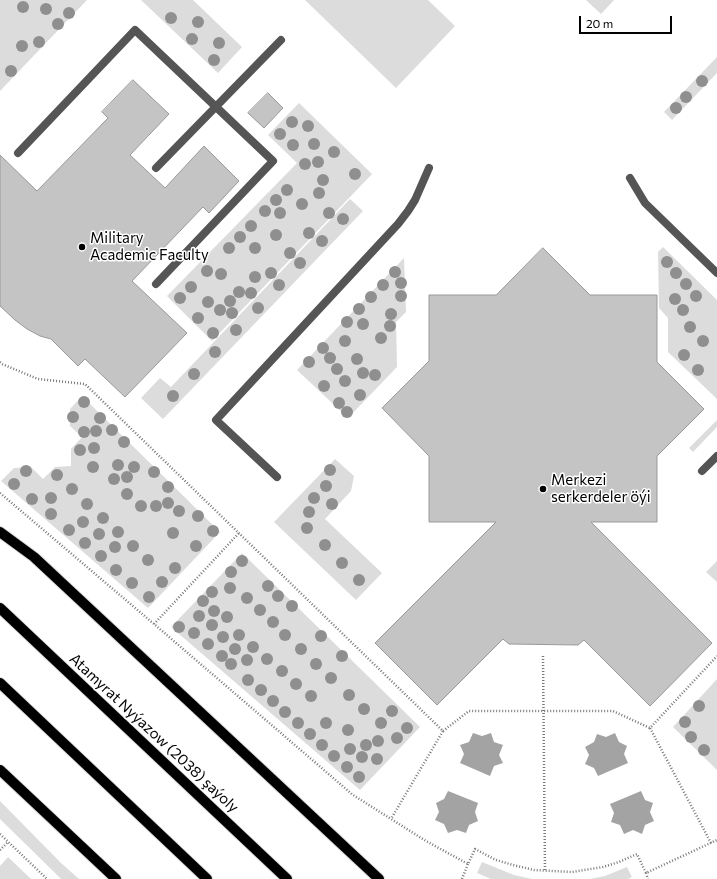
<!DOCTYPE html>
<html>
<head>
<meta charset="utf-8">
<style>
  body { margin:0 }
  #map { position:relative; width:717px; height:879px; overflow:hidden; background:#fff; font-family:Commissioner,sans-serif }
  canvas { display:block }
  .scale { position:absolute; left:579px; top:16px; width:93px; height:18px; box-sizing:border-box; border:2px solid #000; border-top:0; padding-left:5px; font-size:12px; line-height:14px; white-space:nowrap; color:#000; -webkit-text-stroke:3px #fff; paint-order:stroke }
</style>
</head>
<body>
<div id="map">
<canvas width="717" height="879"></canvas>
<div class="scale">20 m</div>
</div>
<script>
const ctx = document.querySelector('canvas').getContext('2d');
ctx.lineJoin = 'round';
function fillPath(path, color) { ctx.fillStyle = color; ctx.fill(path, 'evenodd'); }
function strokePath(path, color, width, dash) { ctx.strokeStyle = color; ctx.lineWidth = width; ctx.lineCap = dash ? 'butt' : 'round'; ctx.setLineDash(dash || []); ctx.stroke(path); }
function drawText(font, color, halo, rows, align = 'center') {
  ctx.font = font + ' Commissioner,sans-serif'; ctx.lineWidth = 3; ctx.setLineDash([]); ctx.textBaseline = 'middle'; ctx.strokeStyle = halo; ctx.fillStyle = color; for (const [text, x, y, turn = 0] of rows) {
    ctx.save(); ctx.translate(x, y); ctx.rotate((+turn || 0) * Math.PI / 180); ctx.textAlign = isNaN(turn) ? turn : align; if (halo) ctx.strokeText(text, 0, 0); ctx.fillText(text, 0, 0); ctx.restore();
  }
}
fillPath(new Path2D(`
  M 0,0 L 87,0 L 0,91 Z
  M 141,0 L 193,0 L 242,47 L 218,73 Z
  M 305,0 L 428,0 L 455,26 L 396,88 Z
  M 586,0 L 614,0 L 601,14 Z
  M 717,57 L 717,73 L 672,120 L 664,112 Z
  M 299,103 L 372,174 L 212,341 L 167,296 L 297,163 L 268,135 Z
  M 350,199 L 363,211 L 163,419 L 141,398 L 160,378 L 171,387 Z
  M 663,247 L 717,300 L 717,399 L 668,352 L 668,318 L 659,308 L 658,252 Z
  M 404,258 L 406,312 L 396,322 L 397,367 L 348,418 L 297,370 Z
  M 82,396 L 220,532 L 148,608 L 1,481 L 14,468 L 31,467 L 43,479 L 55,467 L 71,466 L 71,449 L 82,437 L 70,426 L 70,409 Z
  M 717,420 L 717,427 L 693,452 L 689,448 Z
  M 335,459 L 354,476 L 351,491 L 325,519 L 382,573 L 356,600 L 274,522 Z
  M 242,553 L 420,727 L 360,790 L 171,627 Z
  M 717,561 L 717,582 L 706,572 Z
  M 717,679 L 717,770 L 673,727 Z
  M 0,801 L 61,863 L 79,879 L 61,879 L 53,871 L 0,819 Z
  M 8,857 L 31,879 L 0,879 L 0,866 Z
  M 482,862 L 514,875 L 532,879 L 491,879 L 477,873 Z
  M 627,867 L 632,877 L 628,879 L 590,879 L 605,876 Z`), '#dcdcdc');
fillPath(new Path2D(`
  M 473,733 L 482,736 L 491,733 L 494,742 L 503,745 L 499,755 L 503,763 L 494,766 L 490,776 L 460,763 L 464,754 L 460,745 L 469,742 Z
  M 615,733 L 619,742 L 627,746 L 624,754 L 628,763 L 598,776 L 594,768 L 585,764 L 589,755 L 585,747 L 594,742 L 597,734 L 606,737 Z
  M 448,791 L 478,803 L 475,812 L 478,821 L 469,825 L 466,833 L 457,830 L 448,833 L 444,824 L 435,820 L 439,812 L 436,803 L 444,799 Z
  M 641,791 L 645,800 L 653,803 L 650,812 L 654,821 L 645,825 L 642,834 L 633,830 L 624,834 L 620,825 L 611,822 L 614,813 L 610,804 Z`), '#a3a3a3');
const building = new Path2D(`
  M 133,80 L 169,114 L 130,155 L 165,188 L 204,146 L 239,181 L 209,213 L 203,207 L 132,281 L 187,333 L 125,397 L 85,359 L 78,366 L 51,339 L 40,336 L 27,329 L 15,320 L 0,306 L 0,155 L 37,191 L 108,118 L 102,112 Z
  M 268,93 L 283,108 L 264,128 L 248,113 Z
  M 543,248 L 590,295 L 657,295 L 657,362 L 704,409 L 657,456 L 657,522 L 591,522 L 712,643 L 650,706 L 584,640 L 578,645 L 509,644 L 503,639 L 437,705 L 375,643 L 496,522 L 429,522 L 429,456 L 382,408 L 429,361 L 429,295 L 496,295 Z`);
fillPath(building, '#c4c4c4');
strokePath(building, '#999', 1);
const primary = new Path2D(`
  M 0,532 L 34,557 L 379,879
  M 0,608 L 287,879
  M 0,683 L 207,879
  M 0,770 L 116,879`);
strokePath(primary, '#dbdbdb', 12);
strokePath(new Path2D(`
  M 0,362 L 2,364 L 38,379 L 85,384 L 443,731 L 391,819
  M 0,493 L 154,624 L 353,795 L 426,841 L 468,864 L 475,849 L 496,860 L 513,865 L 534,870 L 572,872 L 603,867 L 619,862 L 637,854 L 646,873 L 717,840
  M 154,624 L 239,533
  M 543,656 L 545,871
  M 443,731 L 469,711 L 613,711 L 650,728
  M 0,834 L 47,879
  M 711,843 L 650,728 L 717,656
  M 0,850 L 8,842
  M 646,873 L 648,879
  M 462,879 L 468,864`), '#777', 2.5, [1, 2]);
strokePath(new Path2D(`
  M 18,153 L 135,30 L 273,161 L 156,284
  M 156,168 L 281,40
  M 630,178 L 645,203 L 717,273
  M 702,471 L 717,456
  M 277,477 L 216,420 L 398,224 L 408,211 L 415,200 L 429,168`), '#555', 8);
strokePath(primary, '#000', 10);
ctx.fillStyle = '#8f8f8f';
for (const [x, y] of [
  [23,7],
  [46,9],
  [69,13],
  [171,18],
  [198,22],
  [58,24],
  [192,39],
  [39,42],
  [219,43],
  [22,46],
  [214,60],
  [11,71],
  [702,81],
  [686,97],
  [676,108],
  [292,122],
  [308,126],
  [280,134],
  [314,144],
  [293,145],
  [334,152],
  [318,162],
  [305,164],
  [355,174],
  [323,180],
  [287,190],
  [319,193],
  [276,200],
  [302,204],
  [265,211],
  [280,213],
  [329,213],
  [343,219],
  [251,226],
  [309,233],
  [276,235],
  [240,237],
  [322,241],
  [229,248],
  [255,248],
  [290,253],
  [667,262],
  [300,263],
  [207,271],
  [395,272],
  [271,273],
  [676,273],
  [221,274],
  [255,277],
  [401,283],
  [686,284],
  [279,285],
  [383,285],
  [191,287],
  [239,292],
  [251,293],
  [401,296],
  [696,296],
  [371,297],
  [180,298],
  [675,299],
  [230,301],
  [208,302],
  [258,308],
  [359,309],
  [220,310],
  [683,310],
  [232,313],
  [391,314],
  [198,318],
  [347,322],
  [363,324],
  [390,326],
  [690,327],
  [236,330],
  [213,333],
  [381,338],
  [345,341],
  [703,341],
  [323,348],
  [215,352],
  [684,355],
  [330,358],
  [357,359],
  [309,362],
  [337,369],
  [698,370],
  [363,373],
  [194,374],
  [375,375],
  [345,381],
  [324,386],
  [360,395],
  [173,396],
  [84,402],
  [339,403],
  [347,412],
  [73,417],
  [100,418],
  [112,430],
  [96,431],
  [84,432],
  [124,442],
  [94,448],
  [80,450],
  [118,465],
  [93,467],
  [134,467],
  [330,470],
  [26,471],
  [154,472],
  [57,475],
  [127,477],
  [114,479],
  [14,484],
  [326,486],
  [168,487],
  [72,489],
  [127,494],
  [51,498],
  [314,498],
  [32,499],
  [168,503],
  [87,504],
  [332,504],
  [141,506],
  [156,506],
  [179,511],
  [309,512],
  [51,514],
  [198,516],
  [103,518],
  [83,522],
  [307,528],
  [69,530],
  [213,531],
  [118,532],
  [173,533],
  [99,534],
  [85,543],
  [325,545],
  [133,546],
  [196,546],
  [115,547],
  [101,556],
  [148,560],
  [242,561],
  [342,563],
  [175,568],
  [116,570],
  [231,572],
  [359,580],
  [162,582],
  [132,583],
  [268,586],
  [230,588],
  [212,592],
  [278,596],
  [149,597],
  [247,598],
  [203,601],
  [292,606],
  [260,610],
  [214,611],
  [199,616],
  [227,617],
  [273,622],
  [212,625],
  [179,627],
  [194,633],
  [239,635],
  [285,635],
  [321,636],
  [223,637],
  [208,644],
  [253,647],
  [235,649],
  [301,649],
  [222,656],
  [342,656],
  [267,659],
  [247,660],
  [231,664],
  [316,664],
  [282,671],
  [331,678],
  [248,680],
  [296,684],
  [261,690],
  [349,695],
  [311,696],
  [273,701],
  [699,706],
  [364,709],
  [392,711],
  [285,712],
  [685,722],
  [298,723],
  [326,723],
  [381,723],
  [407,728],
  [348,730],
  [310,734],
  [691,737],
  [397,738],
  [378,741],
  [322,745],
  [366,745],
  [350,749],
  [704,750],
  [334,756],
  [362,757],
  [377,759],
  [347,767],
  [359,777]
]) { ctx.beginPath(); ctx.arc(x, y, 6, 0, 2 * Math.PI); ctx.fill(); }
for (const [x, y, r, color] of [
  [82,247,4,"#000"],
  [543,489,4,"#000"]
]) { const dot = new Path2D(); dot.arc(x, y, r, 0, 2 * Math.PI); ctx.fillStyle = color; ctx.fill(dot); strokePath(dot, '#fff', 1.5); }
drawText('15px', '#000', '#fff', [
  ["Military",90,238],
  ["Academic Faculty",90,255],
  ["Merkezi",551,480],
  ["serkerdeler öýi",551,497]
], 'left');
drawText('15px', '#000', '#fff', [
  ["Atamyrat Nyýazow (2038) şaýoly",154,733,43]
]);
</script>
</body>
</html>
